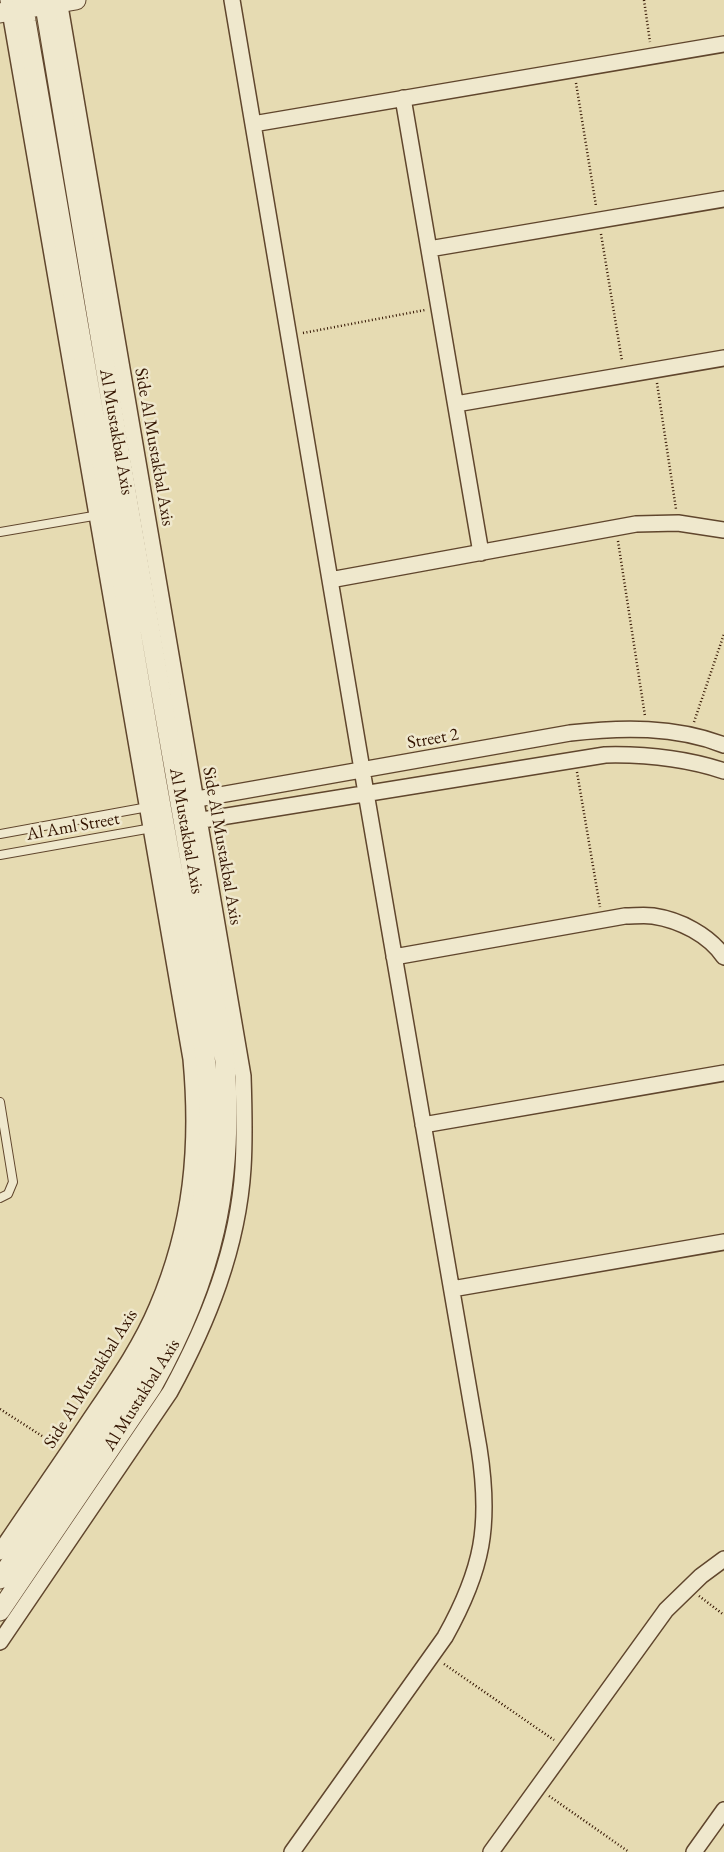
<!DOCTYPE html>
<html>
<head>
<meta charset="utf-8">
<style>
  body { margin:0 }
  canvas { display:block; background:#e6dbb2 }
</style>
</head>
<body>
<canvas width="724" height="1852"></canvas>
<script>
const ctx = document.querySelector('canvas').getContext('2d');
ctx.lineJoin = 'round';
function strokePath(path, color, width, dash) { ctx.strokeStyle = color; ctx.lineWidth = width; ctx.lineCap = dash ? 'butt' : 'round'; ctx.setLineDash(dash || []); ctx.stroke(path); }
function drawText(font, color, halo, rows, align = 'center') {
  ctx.font = font + ' "EB Garamond",serif'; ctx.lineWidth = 5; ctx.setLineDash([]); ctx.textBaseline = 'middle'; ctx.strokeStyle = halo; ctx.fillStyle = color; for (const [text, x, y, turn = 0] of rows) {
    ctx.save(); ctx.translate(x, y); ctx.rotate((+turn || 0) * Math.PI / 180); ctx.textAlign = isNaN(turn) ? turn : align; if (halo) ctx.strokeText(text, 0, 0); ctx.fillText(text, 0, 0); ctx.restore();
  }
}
const service = new Path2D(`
  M 0,532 L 99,515
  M 0,834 L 148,807
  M 0,855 L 152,828
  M 0,1102 L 13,1182 L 8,1194 L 0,1198`);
const minor = new Path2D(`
  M 232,0 L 366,793 L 479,1448 C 491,1525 483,1569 445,1637 L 292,1852
  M 403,98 L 481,553
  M 253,124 L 724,44
  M 429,249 L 724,199
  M 456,404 L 724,358
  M 330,580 L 636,524 L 678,523 L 724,530
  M 186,801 L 570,733 C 622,727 675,726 724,745
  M 190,822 L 605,755 C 647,754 684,758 724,771
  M 394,957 L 625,916 C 634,916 645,915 653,916 C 680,920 709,935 724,957
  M 423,1125 L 724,1073
  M 452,1289 L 724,1242
  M 0,1552 C 28,1510 57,1469 85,1427 C 111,1388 139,1350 157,1307 C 192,1225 199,1147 191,1059 L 8,0
  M 0,1642 L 170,1392 C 208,1322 238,1248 243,1168 C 245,1137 244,1107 243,1076 L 59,0
  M 491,1852 L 666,1610 L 701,1576 L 724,1559
  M 694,1852 L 724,1810`);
const tertiary = new Path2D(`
  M 0,13 L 76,0
  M 0,1579 L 141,1371 C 179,1299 205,1223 209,1141 C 212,1080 200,1022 189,963 C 178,901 167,840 156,778 C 113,526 70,273 26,21 L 24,0
  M 0,1611 L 152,1387 C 213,1277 234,1186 225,1061 L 129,509 L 44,0`);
strokePath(service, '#60462d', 10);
strokePath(minor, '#60462d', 18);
strokePath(tertiary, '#60462d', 21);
strokePath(new Path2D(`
  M 644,0 L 650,42
  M 576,83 L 596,206
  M 601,234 L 622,361
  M 303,333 L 425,310
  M 657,383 L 676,509
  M 618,541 L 645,716
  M 694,722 L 724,634
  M 577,772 L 600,907
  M 0,1409 L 56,1445
  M 699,1596 L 724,1615
  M 444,1664 L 554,1740
  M 549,1796 L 629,1852`), '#331401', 2.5, [1, 2.5]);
strokePath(service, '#efe8cd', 8);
strokePath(minor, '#efe8cd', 15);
strokePath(tertiary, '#efe8cd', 19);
drawText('18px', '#331401', '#efe8cd', [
  ["Al Mustakbal Axis",116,432,80],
  ["Side Al Mustakbal Axis",154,447,80],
  ["Street 2",433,739,-10],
  ["Al Aml Street",73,827,-10],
  ["Al Mustakbal Axis",186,831,80],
  ["Side Al Mustakbal Axis",222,846,80],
  ["Side Al Mustakbal Axis",91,1379,-58],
  ["Al Mustakbal Axis",142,1395,-58]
]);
</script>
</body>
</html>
